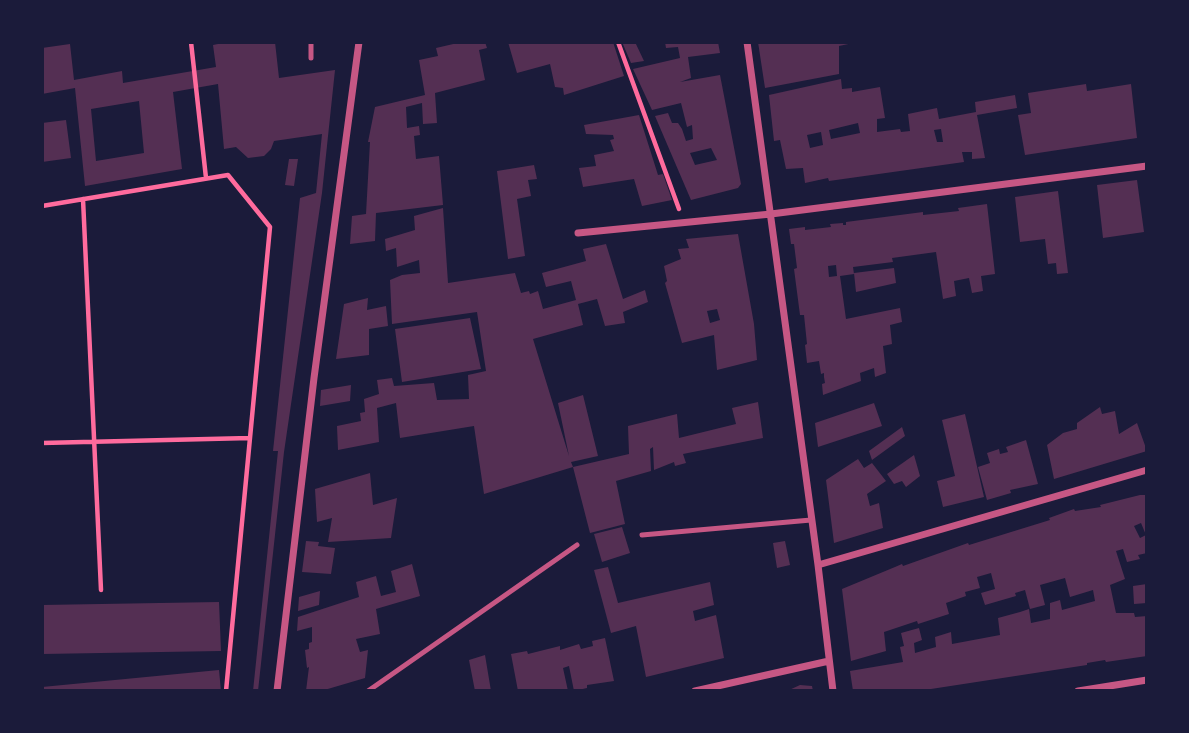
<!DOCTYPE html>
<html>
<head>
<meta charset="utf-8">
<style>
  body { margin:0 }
  #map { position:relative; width:1189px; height:733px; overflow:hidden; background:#1b1b3a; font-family:Rubik,sans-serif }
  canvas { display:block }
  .frame { position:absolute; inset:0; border:44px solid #1b1b3a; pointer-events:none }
</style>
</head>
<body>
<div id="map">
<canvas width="1189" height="733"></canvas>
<div class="frame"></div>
</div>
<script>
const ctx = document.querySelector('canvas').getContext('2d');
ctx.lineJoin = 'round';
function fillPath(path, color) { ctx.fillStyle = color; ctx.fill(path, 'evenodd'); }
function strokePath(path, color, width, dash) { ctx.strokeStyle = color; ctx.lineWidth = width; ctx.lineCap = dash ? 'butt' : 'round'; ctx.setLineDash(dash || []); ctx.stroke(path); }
fillPath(new Path2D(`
  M 228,42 L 275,42 L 279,78 L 335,70 L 322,193 L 284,452 L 258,691 L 253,691 L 278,451 L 273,451 L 300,198 L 316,193 L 322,134 L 274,141 L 271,149 L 264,156 L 248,158 L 236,147 L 224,149 L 218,84 L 173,92 L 182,169 L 85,186 L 75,88 L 42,94 L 42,48 L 70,44 L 74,80 L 122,71 L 123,83 L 216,67 L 213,45 ZM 139,101 L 144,153 L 96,161 L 91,109 Z
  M 462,42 L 485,42 L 487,48 L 479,50 L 485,80 L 435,93 L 437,123 L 423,124 L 422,103 L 406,107 L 407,128 L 419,126 L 420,135 L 414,136 L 416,159 L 439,156 L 443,205 L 376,213 L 375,241 L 350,244 L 352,216 L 366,214 L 370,142 L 368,142 L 375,107 L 425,95 L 419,60 L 438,56 L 436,48 Z
  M 508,42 L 613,42 L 624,76 L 564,95 L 563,88 L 555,87 L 550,64 L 517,73 Z
  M 622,42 L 635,42 L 644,61 L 631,63 Z
  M 665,42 L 718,42 L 720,53 L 688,57 L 691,78 L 680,82 L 720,75 L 741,184 L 738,188 L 691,200 L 655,116 L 668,113 L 672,123 L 678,123 L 682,129 L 686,141 L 693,139 L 692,125 L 687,127 L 681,103 L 652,110 L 633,69 L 680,58 L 678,47 L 666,48 ZM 711,148 L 717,160 L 695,165 L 690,153 Z
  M 758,42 L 853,42 L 853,43 L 839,46 L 839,74 L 765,88 Z
  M 841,79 L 842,89 L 852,88 L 852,92 L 880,87 L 885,118 L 877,119 L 877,132 L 900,129 L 901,132 L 910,131 L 908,114 L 937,108 L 939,119 L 976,112 L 975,102 L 1015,95 L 1017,108 L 977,115 L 985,158 L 972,159 L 972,152 L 962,152 L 964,162 L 829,181 L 828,178 L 805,183 L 803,168 L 786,169 L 780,140 L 774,141 L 769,95 ZM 858,123 L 860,133 L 831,139 L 829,130 ZM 941,129 L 943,142 L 937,142 L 934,130 ZM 821,132 L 823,145 L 810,148 L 807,135 Z
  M 1086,84 L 1087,91 L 1131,84 L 1137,138 L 1025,155 L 1018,115 L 1031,113 L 1028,93 Z
  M 639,115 L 658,175 L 663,174 L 672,200 L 642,206 L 634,179 L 583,187 L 579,168 L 596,166 L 594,155 L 614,151 L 610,140 L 614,139 L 613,135 L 586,134 L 584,125 Z
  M 66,120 L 71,158 L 42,162 L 42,123 Z
  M 289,159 L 298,159 L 294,186 L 285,185 Z
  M 534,165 L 537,179 L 528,180 L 531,196 L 517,199 L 525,256 L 508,259 L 497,171 Z
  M 1137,180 L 1144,232 L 1103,238 L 1097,185 Z
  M 1058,191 L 1068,273 L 1057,274 L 1056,263 L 1048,264 L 1045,239 L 1020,242 L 1015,197 Z
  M 987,204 L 995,274 L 981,276 L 983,291 L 972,293 L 969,278 L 954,281 L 956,296 L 943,299 L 936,252 L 892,258 L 893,262 L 853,267 L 854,274 L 840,276 L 846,319 L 900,308 L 902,322 L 890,325 L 892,344 L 883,346 L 886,373 L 875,377 L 874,368 L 860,373 L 861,381 L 823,395 L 822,384 L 825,383 L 824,377 L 824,373 L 821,374 L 819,361 L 807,363 L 805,345 L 807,344 L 804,315 L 800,315 L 794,269 L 797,268 L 794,244 L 791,244 L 789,229 L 805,227 L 805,230 L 831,227 L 830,224 L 843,223 L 843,225 L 846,225 L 846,222 L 923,212 L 923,215 L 959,211 L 958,208 ZM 836,265 L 837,276 L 829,277 L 828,266 Z
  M 443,208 L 448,283 L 515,273 L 521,293 L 529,291 L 530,294 L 538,291 L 543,309 L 576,300 L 571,281 L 546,287 L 542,273 L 586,261 L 583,249 L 606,244 L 623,299 L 645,290 L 648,302 L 623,312 L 625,323 L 605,326 L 597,299 L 578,304 L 583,325 L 533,339 L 569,456 L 558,403 L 583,395 L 598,456 L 571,462 L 573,467 L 484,494 L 474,426 L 400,438 L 396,403 L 377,408 L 379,442 L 338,450 L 337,426 L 361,421 L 360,413 L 365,412 L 364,399 L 379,394 L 377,380 L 392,378 L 394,386 L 434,383 L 437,400 L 469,399 L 468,375 L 486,371 L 477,312 L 392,324 L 390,280 L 402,275 L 420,273 L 419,260 L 397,267 L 396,248 L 386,251 L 385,239 L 415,230 L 414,216 Z
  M 738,234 L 754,324 L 757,360 L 717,370 L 714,335 L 682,343 L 665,283 L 667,281 L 664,266 L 681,259 L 678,249 L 689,248 L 686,239 ZM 717,309 L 720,320 L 710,323 L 707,311 Z
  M 894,268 L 896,283 L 856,292 L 854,273 Z
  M 368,298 L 367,310 L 386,306 L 388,326 L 369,329 L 369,355 L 336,359 L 344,304 Z
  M 470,318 L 481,369 L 402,382 L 395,329 Z
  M 351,385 L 350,401 L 320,406 L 321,390 Z
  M 758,402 L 763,438 L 683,454 L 686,463 L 675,466 L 674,462 L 654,470 L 653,447 L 650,449 L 651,471 L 616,481 L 625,524 L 590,533 L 573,467 L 629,454 L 628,426 L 677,414 L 679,438 L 736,424 L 732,408 Z
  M 874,403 L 882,426 L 818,447 L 815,423 Z
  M 1100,407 L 1102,414 L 1115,411 L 1119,434 L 1137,423 L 1147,451 L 1054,479 L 1047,445 L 1063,433 L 1077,429 L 1077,423 Z
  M 965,414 L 984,497 L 943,507 L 937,481 L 955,476 L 942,420 Z
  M 902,427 L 905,436 L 872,460 L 869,451 Z
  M 1026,440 L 1038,484 L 1010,490 L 1011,493 L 987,500 L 978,467 L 990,463 L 987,453 L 999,449 L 1000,454 L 1008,452 L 1006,447 Z
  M 914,455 L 920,476 L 906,487 L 902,481 L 894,484 L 887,474 Z
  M 858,459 L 864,468 L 872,463 L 886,481 L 867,494 L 870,506 L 879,503 L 883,528 L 834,543 L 826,480 Z
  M 370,473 L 373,505 L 397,498 L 391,538 L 328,542 L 332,518 L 317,522 L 315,489 Z
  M 1140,495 L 1147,495 L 1147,553 L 1138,555 L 1140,559 L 1127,562 L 1123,549 L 1116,551 L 1125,579 L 1110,585 L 1116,613 L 1134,613 L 1135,617 L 1147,616 L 1147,656 L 1106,662 L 1105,660 L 1087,663 L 1087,665 L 918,691 L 853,691 L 850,671 L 903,662 L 900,647 L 904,646 L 901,633 L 919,628 L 922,640 L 914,643 L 915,653 L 936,647 L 935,637 L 951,632 L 952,644 L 1000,635 L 998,618 L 1020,612 L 1029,609 L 1031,623 L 1050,619 L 1050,603 L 1060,600 L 1062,610 L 1095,601 L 1093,590 L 1070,597 L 1065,578 L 1040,585 L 1045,605 L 1030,609 L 1025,590 L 1015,593 L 1016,596 L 985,605 L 981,593 L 995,589 L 991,573 L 977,577 L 980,588 L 965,592 L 966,596 L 946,603 L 949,614 L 918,624 L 917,621 L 884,632 L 886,651 L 851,661 L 842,589 L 895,567 L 902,564 L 903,566 L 968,543 L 969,545 L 1050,520 L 1049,518 L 1074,509 L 1075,511 L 1101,507 L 1100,505 ZM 1141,523 L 1146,535 L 1140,538 L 1134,526 Z
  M 622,527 L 630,553 L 602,562 L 594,534 Z
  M 306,541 L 319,542 L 318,546 L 335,548 L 331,574 L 302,572 Z
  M 785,541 L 790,565 L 777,568 L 773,543 Z
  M 412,564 L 420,596 L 376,609 L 380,634 L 356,639 L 360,652 L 368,650 L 365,678 L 321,691 L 306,691 L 309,667 L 307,668 L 305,650 L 309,649 L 309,643 L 312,642 L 312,627 L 297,631 L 298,617 L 359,597 L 356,582 L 376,576 L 381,596 L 396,592 L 391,571 Z
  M 608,567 L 618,603 L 710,582 L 714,605 L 693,611 L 695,621 L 716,615 L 724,658 L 646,677 L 636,626 L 611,633 L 594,570 Z
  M 1147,584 L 1147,603 L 1134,604 L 1133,586 Z
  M 320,591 L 319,605 L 298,611 L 299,597 Z
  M 219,602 L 221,651 L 42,654 L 42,605 Z
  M 605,638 L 614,681 L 587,685 L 587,688 L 574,691 L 569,666 L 563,668 L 568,691 L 518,691 L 511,654 L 527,651 L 528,654 L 560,646 L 560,650 L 579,644 L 581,649 L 593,646 L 592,641 Z
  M 485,655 L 491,691 L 475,691 L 469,660 Z
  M 219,670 L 221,691 L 42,691 L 42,687 Z
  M 800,685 L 812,686 L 813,691 L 787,691 Z`), '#542f53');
strokePath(new Path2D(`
  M 191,42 L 206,178
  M 618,42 L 679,209
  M 83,199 L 101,590
  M 42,206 L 228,175 L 270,227 L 226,691
  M 42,443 L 250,438`), '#ff6b9d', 4.5);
strokePath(new Path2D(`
  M 311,42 L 311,58
  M 642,535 L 811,520
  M 368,691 L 577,545`), '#c65784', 5);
strokePath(new Path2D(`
  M 747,42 L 818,565 L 833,691
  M 578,233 L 771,214 L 1147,166
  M 818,565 L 1147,470
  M 277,691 L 314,378 L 359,42
  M 695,691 L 829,661
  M 1078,691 L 1147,680`), '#c65784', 7);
</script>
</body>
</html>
